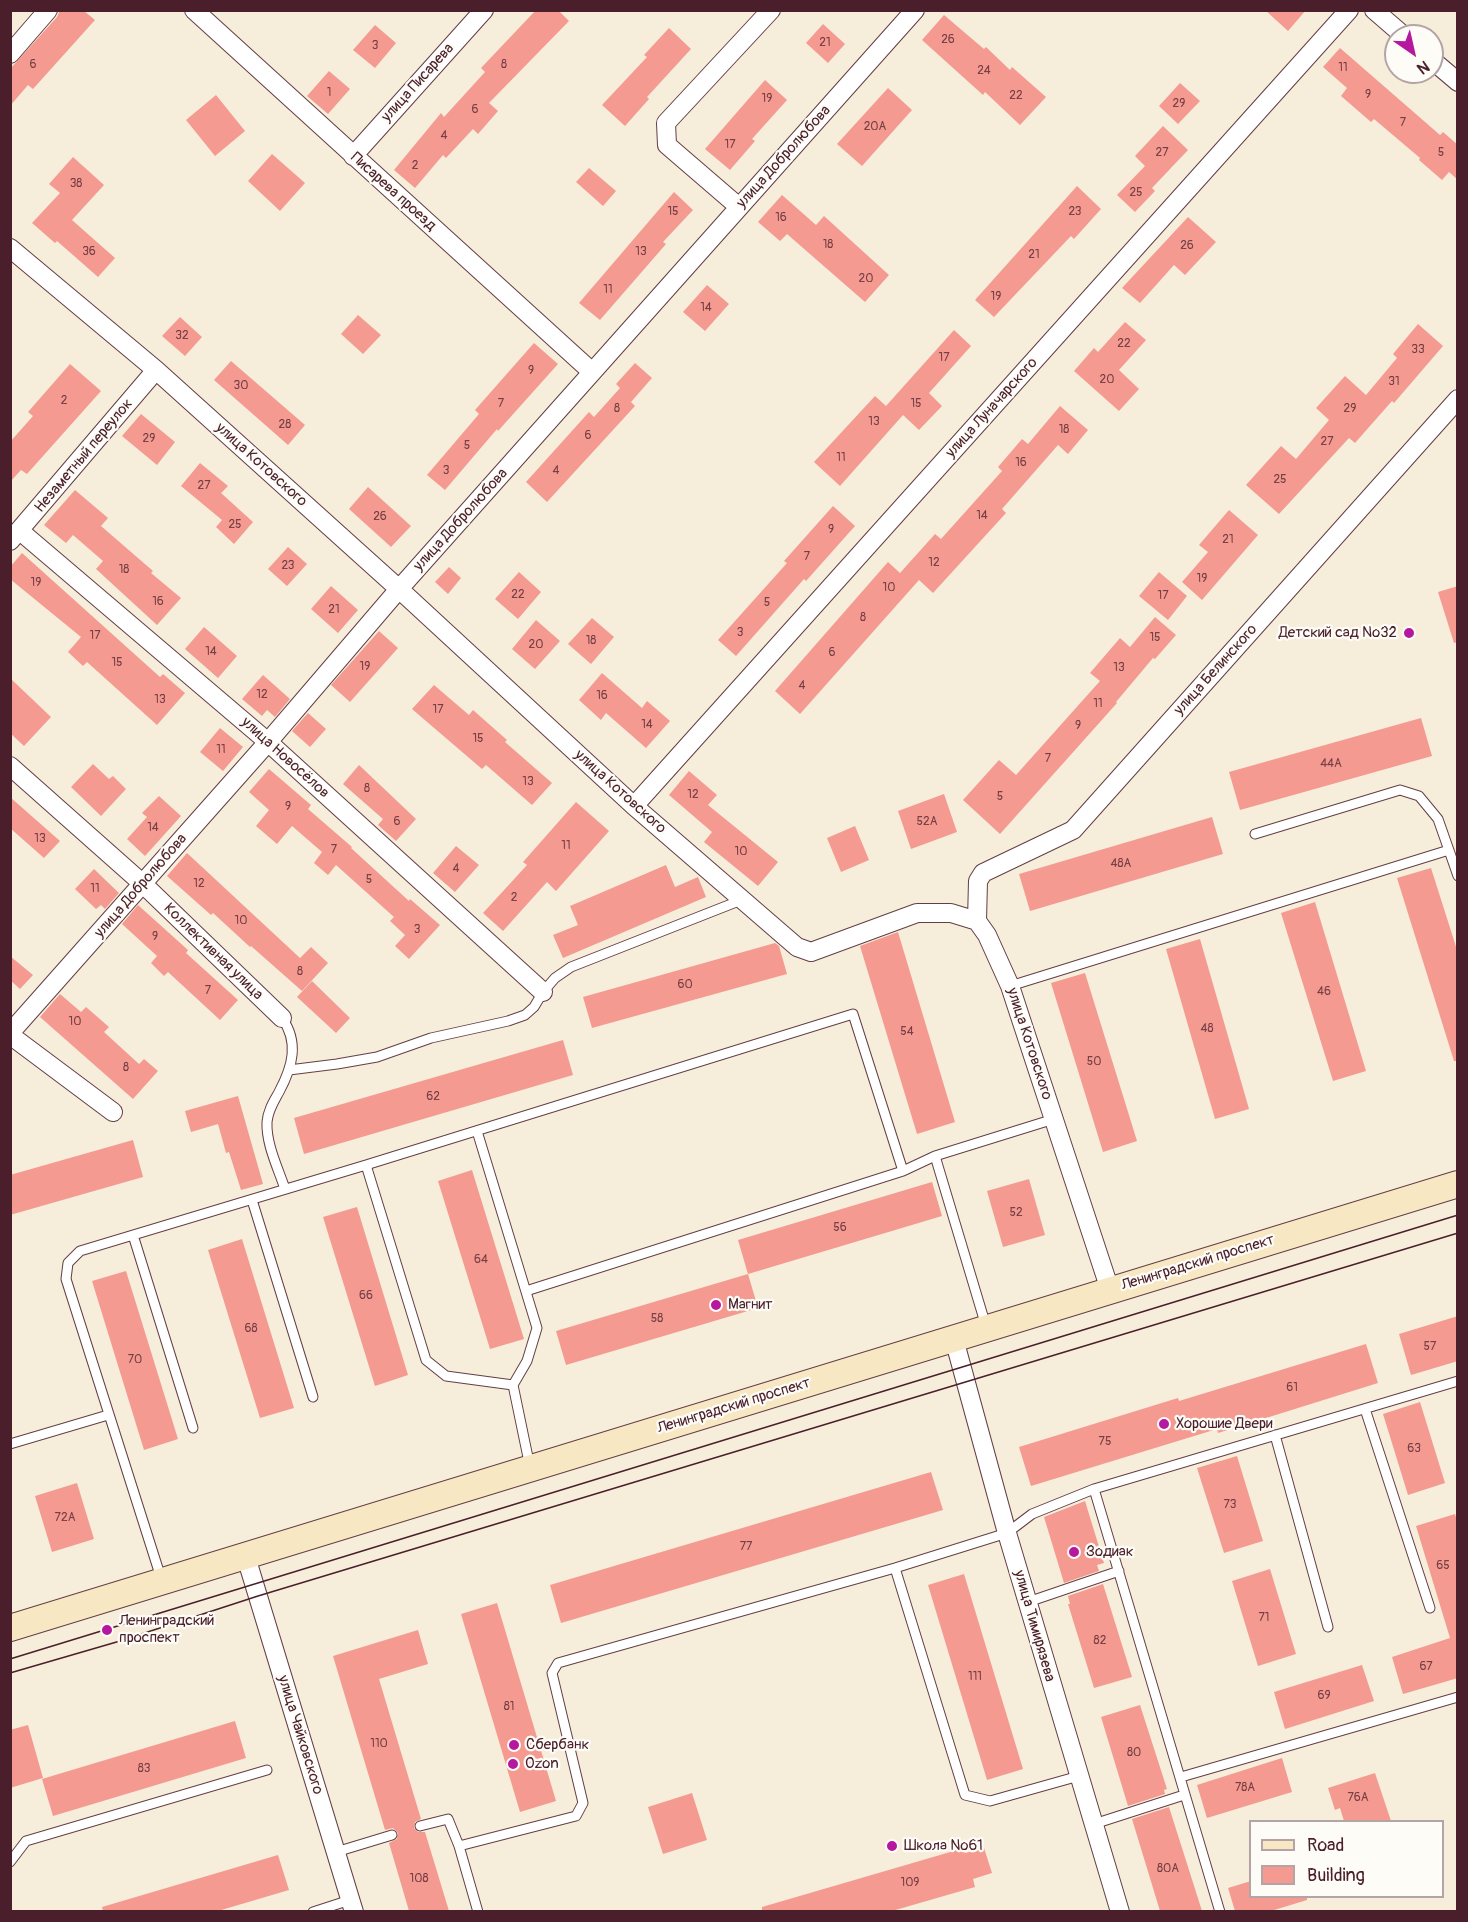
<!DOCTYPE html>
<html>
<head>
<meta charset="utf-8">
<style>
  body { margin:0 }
  #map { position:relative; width:1468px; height:1922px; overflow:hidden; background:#f6eedb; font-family:Pangolin,sans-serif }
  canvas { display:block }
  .frame { position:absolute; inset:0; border:12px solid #4a1f2b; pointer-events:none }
  .legend { position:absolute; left:1249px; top:1820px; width:195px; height:78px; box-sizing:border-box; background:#fdfcf7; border:2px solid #b5a4a5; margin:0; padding:8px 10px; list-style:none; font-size:18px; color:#4a1f2b }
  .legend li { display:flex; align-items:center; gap:12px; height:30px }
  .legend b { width:30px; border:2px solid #b5a4a5 }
  .north { position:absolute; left:1384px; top:24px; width:60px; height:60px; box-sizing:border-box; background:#fdfcf7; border:2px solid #b5a4a5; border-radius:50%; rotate:146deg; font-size:16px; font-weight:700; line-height:24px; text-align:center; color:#4a1f2b }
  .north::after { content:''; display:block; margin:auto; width:21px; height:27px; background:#b5179e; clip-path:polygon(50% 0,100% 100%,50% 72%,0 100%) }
</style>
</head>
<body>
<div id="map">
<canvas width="1468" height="1922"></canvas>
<div class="frame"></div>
<ul class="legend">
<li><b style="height:8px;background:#f7e8c3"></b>Road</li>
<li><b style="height:16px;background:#f49a90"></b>Building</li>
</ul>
<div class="north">N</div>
</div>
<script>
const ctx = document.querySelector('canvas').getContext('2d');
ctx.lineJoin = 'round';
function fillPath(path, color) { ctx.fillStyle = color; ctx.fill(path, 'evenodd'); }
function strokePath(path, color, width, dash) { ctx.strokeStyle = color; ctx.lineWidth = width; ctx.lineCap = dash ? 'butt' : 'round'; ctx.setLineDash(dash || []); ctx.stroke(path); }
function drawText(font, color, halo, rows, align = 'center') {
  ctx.font = font + ' Pangolin,sans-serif'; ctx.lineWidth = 4.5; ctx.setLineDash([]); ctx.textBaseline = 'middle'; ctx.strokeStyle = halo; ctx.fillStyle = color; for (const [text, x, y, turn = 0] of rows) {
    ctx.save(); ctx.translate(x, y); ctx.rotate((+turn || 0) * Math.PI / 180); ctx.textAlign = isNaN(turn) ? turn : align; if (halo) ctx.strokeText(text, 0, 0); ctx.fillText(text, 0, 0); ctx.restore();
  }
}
fillPath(new Path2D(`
  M 60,10 L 83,10 L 95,20 L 33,89 L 28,85 L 10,106 L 10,69 L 57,17 Z
  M 536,10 L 558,10 L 569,21 L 489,103 L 498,111 L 478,134 L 473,129 L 446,158 L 443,155 L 415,188 L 394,170 L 441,113 L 444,117 L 485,72 L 481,68 Z
  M 1265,10 L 1306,10 L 1288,31 Z
  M 944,15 L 984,49 L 986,47 L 1010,70 L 1012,67 L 1046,97 L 1020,125 L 985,92 L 983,95 L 922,40 Z
  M 823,24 L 845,44 L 828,63 L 806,43 Z
  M 375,25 L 396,43 L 375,68 L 353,50 Z
  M 669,28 L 691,49 L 647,97 L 649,99 L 625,126 L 602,105 L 647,57 L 644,55 Z
  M 1340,48 L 1440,135 L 1443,132 L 1458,145 L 1458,180 L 1449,172 L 1442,180 L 1419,160 L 1420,158 L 1374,119 L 1371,122 L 1341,96 L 1347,88 L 1323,67 Z
  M 329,71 L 350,89 L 328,114 L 307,96 Z
  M 765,80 L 787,100 L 752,139 L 755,141 L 730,170 L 705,149 Z
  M 1180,83 L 1200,101 L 1178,124 L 1159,106 Z
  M 888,88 L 912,110 L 862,166 L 837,144 Z
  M 216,95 L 245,131 L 215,156 L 186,120 Z
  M 1163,126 L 1188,150 L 1152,188 L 1155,191 L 1135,212 L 1117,195 L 1145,166 L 1135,156 Z
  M 272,154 L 305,183 L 280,211 L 248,181 Z
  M 73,157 L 104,185 L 72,220 L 115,258 L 98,277 L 57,241 L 55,243 L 32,223 L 60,193 L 49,184 Z
  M 589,168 L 616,191 L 603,206 L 576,182 Z
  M 1077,186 L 1101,209 L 1074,239 L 1071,236 L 994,317 L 975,300 Z
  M 674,192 L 693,210 L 663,242 L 666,244 L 600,320 L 579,303 Z
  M 782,195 L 816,225 L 824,216 L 889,275 L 865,302 L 787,234 L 780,241 L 758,222 Z
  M 1188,217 L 1216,242 L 1185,275 L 1174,265 L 1140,303 L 1122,288 Z
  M 707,285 L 729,304 L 705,331 L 683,312 Z
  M 358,315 L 381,335 L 363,354 L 341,334 Z
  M 180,317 L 202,337 L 185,356 L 162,336 Z
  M 1125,322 L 1146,340 L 1119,370 L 1139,389 L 1119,411 L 1074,371 L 1094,348 L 1098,352 Z
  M 1418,324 L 1443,346 L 1394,403 L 1392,401 L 1355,443 L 1349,438 L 1279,514 L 1246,485 L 1281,446 L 1296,459 L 1329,420 L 1316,408 L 1345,376 L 1366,395 L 1397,358 L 1393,354 Z
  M 954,330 L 971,346 L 929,393 L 942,406 L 919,430 L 903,415 L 840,486 L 814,462 L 875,396 L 886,406 Z
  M 534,343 L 558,364 L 498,431 L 497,429 L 445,490 L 427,475 L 479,414 L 475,410 Z
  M 231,361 L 305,425 L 288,445 L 214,380 Z
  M 635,363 L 652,378 L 631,402 L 635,406 L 547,502 L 526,482 L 589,412 L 594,417 L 620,388 L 616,384 Z
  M 70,364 L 101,391 L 27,474 L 21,470 L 10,482 L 10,442 L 33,416 L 28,412 Z
  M 1060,406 L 1088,430 L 1068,454 L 1058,445 L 1002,509 L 1006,513 L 933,593 L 919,580 L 800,714 L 775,691 L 888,562 L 900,573 L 935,534 L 941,539 L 1002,471 L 998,467 L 1022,439 L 1028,444 Z
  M 141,414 L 175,442 L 157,465 L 122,436 Z
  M 200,463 L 228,486 L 221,493 L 253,522 L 234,544 L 216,527 L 222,520 L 181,486 Z
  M 368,487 L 411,526 L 391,547 L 349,509 Z
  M 75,490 L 108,518 L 101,526 L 153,571 L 151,573 L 181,598 L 157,625 L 96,569 L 103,561 L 73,535 L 66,543 L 44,525 Z
  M 833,506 L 855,526 L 806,581 L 804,579 L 736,656 L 718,640 L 787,563 L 784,561 Z
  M 1229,510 L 1258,535 L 1202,600 L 1182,582 L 1208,552 L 1199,545 Z
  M 288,547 L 307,564 L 287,586 L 268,569 Z
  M 22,553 L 160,677 L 163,674 L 185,693 L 157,725 L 87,662 L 83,666 L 68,652 L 81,637 L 10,579 L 10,567 Z
  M 449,567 L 461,578 L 448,594 L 435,582 Z
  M 519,572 L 541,592 L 518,619 L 495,599 Z
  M 1159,572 L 1187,596 L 1168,620 L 1139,596 Z
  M 331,586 L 358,610 L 338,633 L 311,609 Z
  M 1458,586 L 1458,642 L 1454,643 L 1438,592 Z
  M 1155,617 L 1176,635 L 1155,659 L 1153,658 L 1116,702 L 1117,703 L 1000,834 L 963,800 L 999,760 L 1016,775 L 1100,681 L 1090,673 L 1120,638 L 1130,647 Z
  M 592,618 L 614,637 L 591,664 L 568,644 Z
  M 536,620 L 560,641 L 535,669 L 512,649 Z
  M 204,627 L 237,656 L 218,678 L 185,649 Z
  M 379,631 L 398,648 L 350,702 L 331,685 Z
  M 602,673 L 642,708 L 647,701 L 670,721 L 646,748 L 606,713 L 601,720 L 579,700 Z
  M 263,675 L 290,699 L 275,717 L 267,710 L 262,716 L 242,699 Z
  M 10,678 L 51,717 L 24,746 L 10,733 Z
  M 434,685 L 469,715 L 473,710 L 507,740 L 505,742 L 552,783 L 532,805 L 486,765 L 482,769 L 412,709 Z
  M 308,713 L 326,729 L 310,747 L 292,731 Z
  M 1421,718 L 1432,756 L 1240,810 L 1229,772 Z
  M 220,728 L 243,747 L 223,771 L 200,752 Z
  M 93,764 L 109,779 L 113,776 L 126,789 L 101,816 L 71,787 Z
  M 359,765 L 416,819 L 396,841 L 378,825 L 383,819 L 343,784 Z
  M 269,769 L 311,805 L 308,809 L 352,847 L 351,848 L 409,901 L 410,899 L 440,925 L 409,959 L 395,946 L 405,935 L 390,921 L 394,917 L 336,865 L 328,875 L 314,863 L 322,852 L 292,826 L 277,844 L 256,826 L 269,810 L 249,792 Z
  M 689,771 L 717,795 L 708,805 L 778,862 L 758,886 L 704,842 L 712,832 L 669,795 Z
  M 944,794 L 957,832 L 911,849 L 898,811 Z
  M 159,796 L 181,816 L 145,856 L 127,839 L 147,817 L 142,813 Z
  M 10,797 L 60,841 L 44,858 L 10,828 Z
  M 576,802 L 609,831 L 556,891 L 547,882 L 503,931 L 483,913 L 527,865 L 523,862 Z
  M 1212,817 L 1223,854 L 1030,911 L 1019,874 Z
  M 855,826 L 869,860 L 841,872 L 827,838 Z
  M 456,846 L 479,865 L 455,892 L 433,873 Z
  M 187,853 L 300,958 L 311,947 L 328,963 L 302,991 L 251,946 L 250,947 L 213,913 L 211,915 L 167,876 Z
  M 666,865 L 675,887 L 698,877 L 706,897 L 563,958 L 553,935 L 578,925 L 570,906 Z
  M 1431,868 L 1458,953 L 1458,1061 L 1454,1061 L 1397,878 Z
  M 94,869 L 119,893 L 105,909 L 101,905 L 96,909 L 75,889 Z
  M 1315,902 L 1366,1071 L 1333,1081 L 1281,913 Z
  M 138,905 L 188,950 L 186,953 L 238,1000 L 220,1020 L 168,972 L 164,976 L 151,963 L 157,956 L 122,924 Z
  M 898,932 L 955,1122 L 917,1134 L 860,946 Z
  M 1200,939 L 1249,1109 L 1215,1119 L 1166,949 Z
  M 775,943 L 779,946 L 787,974 L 592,1028 L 583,997 Z
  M 10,956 L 33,975 L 20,989 L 10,980 Z
  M 1085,973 L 1137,1141 L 1103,1152 L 1051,983 Z
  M 312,981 L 350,1018 L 336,1033 L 297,997 Z
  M 60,994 L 81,1012 L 86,1007 L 109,1027 L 104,1032 L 139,1064 L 144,1059 L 158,1071 L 133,1099 L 40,1017 Z
  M 563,1040 L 573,1075 L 304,1154 L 294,1118 Z
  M 238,1096 L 263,1184 L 241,1190 L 229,1152 L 226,1153 L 218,1124 L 191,1132 L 185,1111 Z
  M 133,1140 L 143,1177 L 10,1215 L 10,1175 Z
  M 472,1170 L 524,1339 L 490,1349 L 438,1181 Z
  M 1029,1179 L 1045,1235 L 1003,1247 L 987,1191 Z
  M 932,1182 L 942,1216 L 748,1274 L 738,1240 Z
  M 357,1207 L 408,1375 L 375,1386 L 323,1217 Z
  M 242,1239 L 294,1408 L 260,1418 L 208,1250 Z
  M 126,1271 L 178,1439 L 144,1450 L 92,1281 Z
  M 748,1274 L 758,1308 L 566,1365 L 556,1331 Z
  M 1458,1316 L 1458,1361 L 1411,1375 L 1399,1334 Z
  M 1366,1344 L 1378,1383 L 1218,1433 L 1217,1429 L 1031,1486 L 1019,1447 L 1178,1398 L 1179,1401 Z
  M 1420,1402 L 1445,1483 L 1408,1495 L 1383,1414 Z
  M 1237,1456 L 1263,1541 L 1224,1553 L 1197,1468 Z
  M 931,1472 L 943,1510 L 561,1623 L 550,1585 Z
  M 77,1483 L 94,1539 L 52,1552 L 35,1496 Z
  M 1085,1501 L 1104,1563 L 1097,1565 L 1099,1571 L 1064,1583 L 1044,1517 Z
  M 1455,1514 L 1458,1524 L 1458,1678 L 1403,1694 L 1392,1657 L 1450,1638 L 1416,1526 Z
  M 1270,1569 L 1296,1654 L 1258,1666 L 1232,1581 Z
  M 964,1574 L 1023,1769 L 987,1780 L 928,1585 Z
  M 1103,1584 L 1132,1677 L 1094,1688 L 1068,1604 L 1070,1604 L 1068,1596 Z
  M 497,1603 L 556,1801 L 520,1812 L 461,1614 Z
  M 418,1630 L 428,1664 L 379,1679 L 421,1819 L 415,1822 L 414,1828 L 418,1832 L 425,1832 L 449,1911 L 409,1911 L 389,1843 L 397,1839 L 398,1833 L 393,1828 L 385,1830 L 333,1656 Z
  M 1362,1665 L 1374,1701 L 1285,1729 L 1274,1692 Z
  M 1140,1705 L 1167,1789 L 1164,1790 L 1165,1794 L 1128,1806 L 1101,1717 Z
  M 235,1721 L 246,1758 L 53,1816 L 42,1779 Z
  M 28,1725 L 43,1778 L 10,1788 L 10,1730 Z
  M 1282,1758 L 1292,1792 L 1207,1818 L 1197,1785 Z
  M 1375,1773 L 1391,1821 L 1344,1821 L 1340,1808 L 1335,1810 L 1328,1788 Z
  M 692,1793 L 707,1840 L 663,1854 L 648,1807 Z
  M 1169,1807 L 1202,1911 L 1160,1911 L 1132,1819 Z
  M 964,1848 L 965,1853 L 984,1848 L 992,1873 L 973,1879 L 975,1887 L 892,1911 L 762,1911 L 762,1907 Z
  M 278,1855 L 289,1890 L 218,1911 L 103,1911 L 102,1907 Z
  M 1251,1881 L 1251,1896 L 1307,1896 L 1307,1900 L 1271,1911 L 1235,1911 L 1228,1888 Z`), '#f49a90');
const service = new Path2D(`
  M 1255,834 L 1400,790 L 1419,796 L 1438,819 L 1458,876
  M 1010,986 L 1449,850
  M 282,1018 C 299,1042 293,1066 279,1092 C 274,1101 268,1110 267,1122 C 266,1144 278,1168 285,1189
  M 289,1070 L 337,1064 L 377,1057 L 431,1038 L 508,1021 L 525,1015 L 534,1007 L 543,992 L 555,978 L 571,967 L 744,899
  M 477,1131 L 537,1328 L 527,1361 L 513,1385 L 530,1467
  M 935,1156 L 986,1326
  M 366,1165 L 426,1360 L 446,1376 L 513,1385
  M 252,1200 L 313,1397
  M 133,1235 L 193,1428
  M 526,1291 L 903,1171 L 935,1156 L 1054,1119
  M 1365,1409 L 1430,1608
  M 1275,1435 L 1328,1627
  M 10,1444 L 108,1415
  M 1094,1489 L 1220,1912
  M 895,1568 L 965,1795 L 990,1801 L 1079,1776
  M 162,1581 L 66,1279 L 68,1263 L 80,1251 L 366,1165 L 853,1014 L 903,1171
  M 1028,1602 L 1119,1571
  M 1181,1777 L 1458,1697
  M 1094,1824 L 1184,1795
  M 420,1826 L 448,1819 L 459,1846
  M 336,1852 L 392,1835
  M 10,1862 L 26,1841 L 267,1770
  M 313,1912 L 350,1900
  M 478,1912 L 459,1846 L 576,1816 L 583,1803 L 552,1673 L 558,1663 L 895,1568 L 1007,1533 L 1032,1514 L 1094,1489 L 1458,1381`);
const minor = new Path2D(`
  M 194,10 L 592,372
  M 1374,10 L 1404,36
  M 10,54 L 48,10
  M 1432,60 L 1458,82
  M 353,156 L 484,10
  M 739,207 L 667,145 L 666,123 L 771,10
  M 10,248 L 156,370 L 399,589 L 634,806 L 797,947 L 811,952 L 917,913 L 951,913 L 977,921 L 987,935 L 1010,986 L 1110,1290
  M 20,531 L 268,742 L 543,992
  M 10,541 L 156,370
  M 10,766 L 143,884 L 282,1018
  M 634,806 L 1349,10
  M 977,921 L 978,881 L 983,873 L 1073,830 L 1458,399
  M 10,1033 L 268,742 L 399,589 L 915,10
  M 10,1035 L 113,1112
  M 954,1339 L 1007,1533 L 1120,1912
  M 246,1557 L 354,1912`);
const secondary = new Path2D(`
  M 10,1628 L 1458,1184`);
strokePath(service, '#643e45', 11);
strokePath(minor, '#643e45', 20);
strokePath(secondary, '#643e45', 28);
strokePath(service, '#fff', 9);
strokePath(minor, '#fff', 18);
strokePath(secondary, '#f7e8c3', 26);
strokePath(new Path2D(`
  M 10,1659 L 1458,1215
  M 10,1673 L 120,1641 L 258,1596 L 1458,1233`), '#4a1f2b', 1.5);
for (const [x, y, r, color] of [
  [1409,633,6,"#b5179e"],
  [716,1305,6,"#b5179e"],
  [1164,1424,6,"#b5179e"],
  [1074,1552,6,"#b5179e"],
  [107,1630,6,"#b5179e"],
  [514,1745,6,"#b5179e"],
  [513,1764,6,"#b5179e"],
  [892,1846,6,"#b5179e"]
]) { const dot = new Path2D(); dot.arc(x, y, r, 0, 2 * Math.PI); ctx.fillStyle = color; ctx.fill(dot); strokePath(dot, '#fdfcf7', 2); }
drawText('12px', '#743e44', null, [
  ["26",948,40],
  ["21",825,43],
  ["3",375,46],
  ["6",33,65],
  ["8",504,65],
  ["11",1343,68],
  ["24",984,71],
  ["1",329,93],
  ["9",1368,95],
  ["22",1016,96],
  ["19",767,99],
  ["29",1179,104],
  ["6",475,110],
  ["7",1403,123],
  ["20А",875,127],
  ["4",444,136],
  ["17",730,145],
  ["27",1162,153],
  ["5",1441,153],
  ["2",415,166],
  ["38",76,184],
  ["25",1136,193],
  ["15",673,212],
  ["23",1075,212],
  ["16",781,218],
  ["18",828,245],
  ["26",1187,246],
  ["36",89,252],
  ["13",641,252],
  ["21",1034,255],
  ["20",866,279],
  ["11",608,290],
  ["19",996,297],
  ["14",706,308],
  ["32",182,336],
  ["22",1124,344],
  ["33",1418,350],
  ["17",944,358],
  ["9",531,371],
  ["20",1107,380],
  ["31",1394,382],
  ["30",241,386],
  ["2",64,401],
  ["7",501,404],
  ["15",916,404],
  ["8",617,409],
  ["29",1350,409],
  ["13",874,422],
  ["28",285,425],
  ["18",1064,430],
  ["6",588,436],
  ["29",149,439],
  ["27",1327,442],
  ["5",467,446],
  ["11",841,458],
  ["16",1021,463],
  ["3",446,471],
  ["4",556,471],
  ["25",1280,480],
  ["27",204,486],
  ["14",982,516],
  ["26",380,517],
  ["25",235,525],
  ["9",831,530],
  ["21",1228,540],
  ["7",807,557],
  ["12",934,563],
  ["23",288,566],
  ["18",124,570],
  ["19",1202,579],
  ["19",36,583],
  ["10",889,588],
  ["22",518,595],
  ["17",1163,596],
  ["16",158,602],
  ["5",767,603],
  ["21",334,610],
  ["8",863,618],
  ["3",740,633],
  ["17",95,636],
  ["15",1155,638],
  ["18",591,641],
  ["20",536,645],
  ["14",211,652],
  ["6",832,653],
  ["15",117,663],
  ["19",365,667],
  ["13",1119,668],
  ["4",802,686],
  ["12",262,695],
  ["16",602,696],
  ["13",160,700],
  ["11",1098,704],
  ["17",438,710],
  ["14",647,725],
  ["9",1078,726],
  ["15",478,739],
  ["11",221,750],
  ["7",1048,759],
  ["44А",1331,764],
  ["13",528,782],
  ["8",367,789],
  ["12",693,795],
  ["5",1000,797],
  ["9",288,807],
  ["6",397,822],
  ["52А",927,822],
  ["14",153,828],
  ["13",40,839],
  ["11",566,846],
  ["7",334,850],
  ["10",741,852],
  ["48А",1121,864],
  ["4",456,869],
  ["5",369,880],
  ["12",199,884],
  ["11",95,889],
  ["2",514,898],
  ["10",241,921],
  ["3",417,930],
  ["9",155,937],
  ["8",300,972],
  ["60",685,985],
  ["7",208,991],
  ["46",1324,992],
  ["10",75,1022],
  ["48",1207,1029],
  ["54",907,1032],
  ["50",1094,1062],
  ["8",126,1068],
  ["62",433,1097],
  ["52",1016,1213],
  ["56",840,1228],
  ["64",481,1260],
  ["66",366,1296],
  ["58",657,1319],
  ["68",251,1329],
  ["57",1430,1347],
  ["70",135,1360],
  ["61",1292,1388],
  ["75",1105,1442],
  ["63",1414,1449],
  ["73",1230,1505],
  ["72А",65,1518],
  ["77",746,1547],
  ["65",1443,1566],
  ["71",1264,1618],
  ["82",1100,1641],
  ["67",1426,1667],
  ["111",975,1677],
  ["69",1324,1696],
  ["81",509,1707],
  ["110",379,1744],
  ["80",1134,1753],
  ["83",144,1769],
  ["78А",1245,1788],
  ["76А",1358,1798],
  ["80А",1168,1869],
  ["108",419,1879],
  ["109",910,1883]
]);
drawText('15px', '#4a1f2b', '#fdfcf7', [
  ["улица Писарева",418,83,-48],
  ["улица Добролюбова",784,157,-48],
  ["Писарева проезд",393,192,42],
  ["улица Луначарского",992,408,-48],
  ["Незаметный переулок",84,456,-50],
  ["улица Котовского",261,465,42],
  ["улица Добролюбова",461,520,-48],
  ["улица Белинского",1216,670,-48],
  ["улица Новосёлов",285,758,42],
  ["улица Котовского",620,792,42],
  ["улица Добролюбова",141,886,-49],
  ["Коллективная улица",213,952,44],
  ["улица Котовского",1029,1044,72],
  ["Ленинградский проспект",1198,1263,-17],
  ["Ленинградский проспект",734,1406,-17],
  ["улица Тимирязева",1034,1626,74],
  ["улица Чайковского",300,1735,73]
]);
drawText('15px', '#4a1f2b', '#fdfcf7', [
  ["Детский сад №32",1397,633,"right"],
  ["Магнит",728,1305],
  ["Хорошие Двери",1176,1424],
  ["Зодиак",1086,1552],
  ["Ленинградский",119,1621],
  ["проспект",119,1638],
  ["Сбербанк",526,1745],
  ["Ozon",525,1764],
  ["Школа №61",904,1846]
], 'left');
</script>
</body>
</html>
